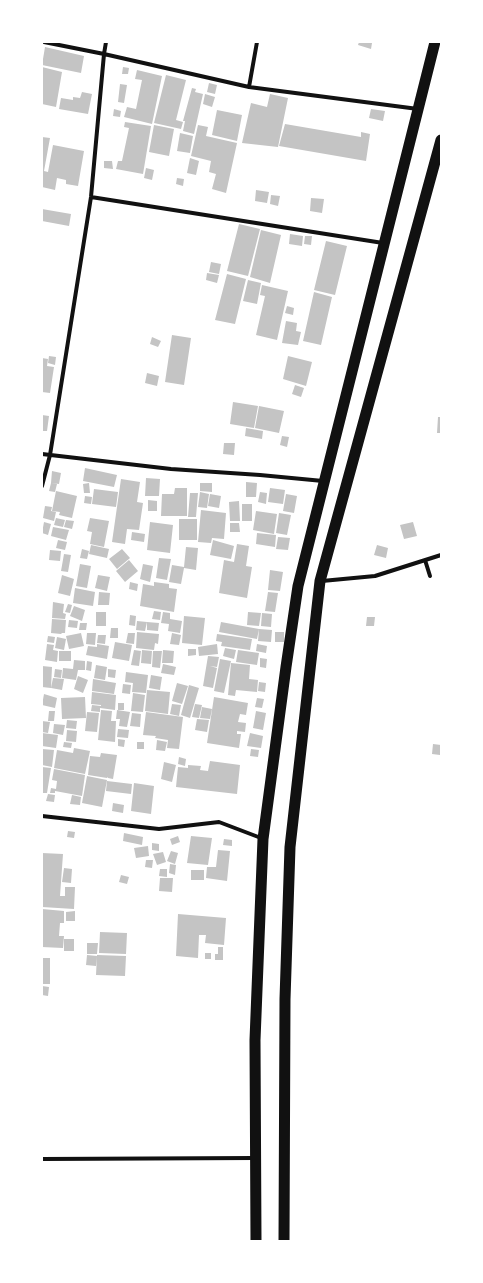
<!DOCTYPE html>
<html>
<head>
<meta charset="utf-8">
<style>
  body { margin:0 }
  #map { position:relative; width:483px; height:1283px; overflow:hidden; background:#fff; font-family:"Golos Text",sans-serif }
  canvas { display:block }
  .frame { position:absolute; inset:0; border:43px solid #fff; pointer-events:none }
</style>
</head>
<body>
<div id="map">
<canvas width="483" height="1283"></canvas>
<div class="frame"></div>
</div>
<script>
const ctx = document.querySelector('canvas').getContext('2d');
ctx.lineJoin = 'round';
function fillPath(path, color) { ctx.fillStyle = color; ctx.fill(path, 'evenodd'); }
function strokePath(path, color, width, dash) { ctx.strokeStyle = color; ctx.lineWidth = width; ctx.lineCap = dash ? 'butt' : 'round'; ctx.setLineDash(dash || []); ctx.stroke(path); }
fillPath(new Path2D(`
  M 359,42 L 372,43 L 371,49 L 358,45 Z
  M 45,47 L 84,56 L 81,73 L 42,65 Z
  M 42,67 L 62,72 L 56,107 L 42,104 Z
  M 123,67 L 129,68 L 128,74 L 122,74 Z
  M 137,70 L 162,76 L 152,124 L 124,117 L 127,107 L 136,109 L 142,80 L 135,79 Z
  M 166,75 L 186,80 L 176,120 L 183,122 L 181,129 L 154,123 Z
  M 209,83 L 217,85 L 215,94 L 207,92 Z
  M 120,84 L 127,85 L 124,103 L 118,102 Z
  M 192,88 L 196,89 L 195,92 L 203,94 L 194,134 L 183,131 L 185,121 L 183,121 Z
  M 82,92 L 92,94 L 88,114 L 59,109 L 61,98 L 73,100 L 73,97 L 80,98 Z
  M 205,94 L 215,97 L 212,107 L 203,104 Z
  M 270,94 L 288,98 L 278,147 L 242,143 L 251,103 L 267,107 Z
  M 114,109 L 121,111 L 120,117 L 113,116 Z
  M 371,109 L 385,111 L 383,121 L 369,118 Z
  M 217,110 L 242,115 L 237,141 L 212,135 Z
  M 125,122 L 151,126 L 143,174 L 116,169 L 118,161 L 122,161 L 129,128 L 124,127 Z
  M 285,124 L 361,137 L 361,132 L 370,134 L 366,161 L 279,146 Z
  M 154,125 L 174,129 L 169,156 L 149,152 Z
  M 198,125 L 208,127 L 206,136 L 237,143 L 226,193 L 212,189 L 216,174 L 209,172 L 211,161 L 191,156 Z
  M 180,133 L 193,136 L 190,153 L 177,151 Z
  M 42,137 L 50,138 L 44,171 L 48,172 L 53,145 L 84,151 L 78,186 L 66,184 L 66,180 L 57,178 L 55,190 L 42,187 Z
  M 190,158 L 199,161 L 196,175 L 187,173 Z
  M 104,161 L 112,161 L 113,169 L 104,168 Z
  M 146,168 L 154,170 L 152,180 L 144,178 Z
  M 177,178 L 184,179 L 183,186 L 176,184 Z
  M 256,190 L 269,192 L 267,203 L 255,201 Z
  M 271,195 L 280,196 L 278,206 L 270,204 Z
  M 311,198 L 324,199 L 322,213 L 310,211 Z
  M 42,209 L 71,214 L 69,226 L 42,221 Z
  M 239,224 L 260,229 L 248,276 L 227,271 Z
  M 261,230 L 281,235 L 270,283 L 250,277 Z
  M 290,234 L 303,236 L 302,246 L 289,244 Z
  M 305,236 L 312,236 L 311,245 L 304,244 Z
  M 326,241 L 347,246 L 335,295 L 314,290 Z
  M 211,262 L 221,264 L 219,274 L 209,272 Z
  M 207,273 L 219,275 L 217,283 L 206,280 Z
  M 227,274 L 246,279 L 235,324 L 215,320 Z
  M 248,280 L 261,283 L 257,304 L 243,301 Z
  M 262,285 L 288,291 L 277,340 L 256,335 L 265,296 L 260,295 Z
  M 314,292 L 332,297 L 321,345 L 303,341 Z
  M 287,306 L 294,308 L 293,315 L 285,313 Z
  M 286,321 L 297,323 L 296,331 L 301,332 L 298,345 L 282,343 Z
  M 172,335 L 191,338 L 184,385 L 165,382 Z
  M 152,337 L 161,341 L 158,347 L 150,344 Z
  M 49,356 L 56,357 L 55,365 L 48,363 Z
  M 288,356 L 312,362 L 306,386 L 283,379 Z
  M 42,358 L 48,359 L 47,366 L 54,367 L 50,393 L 42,392 Z
  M 147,373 L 159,376 L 157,386 L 145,383 Z
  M 295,385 L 304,388 L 301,397 L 292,394 Z
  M 233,402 L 258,406 L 254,428 L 230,424 Z
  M 259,406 L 284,411 L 279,433 L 255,428 Z
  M 42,415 L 49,416 L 47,431 L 42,431 Z
  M 438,417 L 441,417 L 441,433 L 437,433 Z
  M 246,428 L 263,431 L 262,439 L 245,436 Z
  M 282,436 L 289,437 L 287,447 L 280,445 Z
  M 224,443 L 235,443 L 234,455 L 223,454 Z
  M 85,468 L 117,475 L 114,487 L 83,481 Z
  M 52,471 L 61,473 L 59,484 L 51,483 Z
  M 146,478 L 160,479 L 159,496 L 145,496 Z
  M 121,479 L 140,482 L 137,502 L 143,503 L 139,530 L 127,529 L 125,544 L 112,542 Z
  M 246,482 L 257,483 L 256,497 L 246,497 Z
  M 51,483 L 57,484 L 55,492 L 49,491 Z
  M 89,483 L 90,493 L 84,493 L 83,484 Z
  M 200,483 L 212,483 L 212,492 L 200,491 Z
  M 175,488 L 187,488 L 187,516 L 161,516 L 162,494 L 174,494 Z
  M 270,488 L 285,490 L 283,504 L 268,502 Z
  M 94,489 L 118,492 L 116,507 L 92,504 Z
  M 56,491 L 77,496 L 72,518 L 59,515 L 60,512 L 52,511 Z
  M 200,492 L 209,494 L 207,508 L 198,507 Z
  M 260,492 L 267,493 L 266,504 L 258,502 Z
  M 190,493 L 198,493 L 196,517 L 188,517 Z
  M 210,494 L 221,496 L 219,508 L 208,506 Z
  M 286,494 L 297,496 L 294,513 L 283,511 Z
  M 85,496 L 92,497 L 91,504 L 84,503 Z
  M 148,500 L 157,501 L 157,511 L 148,511 Z
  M 239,501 L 240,521 L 230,521 L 229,502 Z
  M 242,504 L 252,504 L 252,521 L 242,521 Z
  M 45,506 L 52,507 L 51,511 L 56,512 L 54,521 L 43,518 Z
  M 201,510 L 226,513 L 224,539 L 212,538 L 211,543 L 198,542 Z
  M 256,511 L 277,514 L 274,534 L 253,530 Z
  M 279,513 L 291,515 L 287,535 L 276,533 Z
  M 56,518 L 65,520 L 63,527 L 54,525 Z
  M 90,518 L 109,521 L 104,547 L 90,544 L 92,532 L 87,531 Z
  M 179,519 L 197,519 L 197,540 L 179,540 Z
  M 66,520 L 74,521 L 72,529 L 64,527 Z
  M 44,522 L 51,524 L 48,535 L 42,533 Z
  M 150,522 L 173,525 L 170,553 L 147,550 Z
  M 413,522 L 417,536 L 404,539 L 400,525 Z
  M 230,523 L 239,523 L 240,532 L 230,532 Z
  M 53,527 L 69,530 L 66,540 L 51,536 Z
  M 132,532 L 145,534 L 144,542 L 131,540 Z
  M 257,533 L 276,535 L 275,547 L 256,544 Z
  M 278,537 L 290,538 L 288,550 L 276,549 Z
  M 58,540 L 67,542 L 65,550 L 56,548 Z
  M 213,540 L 234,546 L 231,559 L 210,555 Z
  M 237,544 L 249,546 L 246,566 L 252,567 L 247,598 L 219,593 L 224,560 L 234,562 Z
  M 91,545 L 109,549 L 107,558 L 89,554 Z
  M 377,545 L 388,548 L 386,558 L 374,555 Z
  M 186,547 L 198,548 L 196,570 L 184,568 L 181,584 L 169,582 L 172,565 L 184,567 Z
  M 82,549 L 89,551 L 87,559 L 80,558 Z
  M 122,549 L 130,558 L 117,569 L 109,559 Z
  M 50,550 L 61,551 L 60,561 L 49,560 Z
  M 64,554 L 71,555 L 68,572 L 61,571 Z
  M 159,558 L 171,559 L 167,580 L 156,578 Z
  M 129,560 L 138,571 L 125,582 L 116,571 Z
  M 80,564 L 91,566 L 87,588 L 76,586 Z
  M 143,564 L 153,566 L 150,582 L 140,579 Z
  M 270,570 L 283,572 L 280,591 L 268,590 Z
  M 62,575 L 74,579 L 70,596 L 58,593 Z
  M 98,575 L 110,577 L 107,591 L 95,588 Z
  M 130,582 L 138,584 L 137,591 L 129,589 Z
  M 154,582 L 169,584 L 169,588 L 177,589 L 174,612 L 140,606 L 143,584 L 154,586 Z
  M 75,588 L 95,592 L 93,606 L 73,603 Z
  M 99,592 L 110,593 L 109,605 L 98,605 Z
  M 268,592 L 278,593 L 275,612 L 265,611 Z
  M 53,602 L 64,604 L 63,613 L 66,614 L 65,619 L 52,618 Z
  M 68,604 L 72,605 L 70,613 L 65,612 Z
  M 74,606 L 85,610 L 82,621 L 70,616 Z
  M 154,611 L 161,612 L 160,620 L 152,619 Z
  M 96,612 L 106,612 L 106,626 L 96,626 Z
  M 163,612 L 170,613 L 170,619 L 182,621 L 180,633 L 168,631 L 169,624 L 161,623 Z
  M 248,612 L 261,613 L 259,626 L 247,625 Z
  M 262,613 L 272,614 L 271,627 L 261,626 Z
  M 130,615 L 136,616 L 135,626 L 129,625 Z
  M 184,616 L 205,618 L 202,645 L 182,643 Z
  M 367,617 L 375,617 L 374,626 L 366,626 Z
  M 52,619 L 66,620 L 65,633 L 62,633 L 61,634 L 51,633 Z
  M 69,620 L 78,621 L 77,628 L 68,627 Z
  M 137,621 L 147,622 L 145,631 L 136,630 Z
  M 147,622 L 159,623 L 158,631 L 147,630 Z
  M 221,622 L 259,629 L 257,639 L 219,632 Z
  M 80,623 L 87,623 L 86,630 L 79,630 Z
  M 111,628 L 118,628 L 118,638 L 110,638 Z
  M 259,629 L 272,630 L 271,642 L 258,641 Z
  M 137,632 L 159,634 L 158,644 L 155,643 L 154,650 L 136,648 Z
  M 275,632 L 284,632 L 284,642 L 275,642 Z
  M 81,633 L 84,646 L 69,649 L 66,636 Z
  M 87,633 L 96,633 L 95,645 L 86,644 Z
  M 128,633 L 135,633 L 134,644 L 126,643 Z
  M 172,633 L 181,635 L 179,645 L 170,644 Z
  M 217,634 L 252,639 L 250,650 L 221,646 L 222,642 L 216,641 Z
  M 98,635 L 106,635 L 105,644 L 97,643 Z
  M 48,636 L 55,637 L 54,643 L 47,642 Z
  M 57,637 L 66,639 L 64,650 L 55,648 Z
  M 115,642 L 132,645 L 129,661 L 112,658 Z
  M 47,644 L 54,645 L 53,650 L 58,651 L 57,662 L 45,660 Z
  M 97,644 L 109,646 L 107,659 L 86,655 L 88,646 L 97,647 Z
  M 217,644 L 218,654 L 199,656 L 198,647 Z
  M 257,644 L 267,646 L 266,653 L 256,651 Z
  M 225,648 L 236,650 L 234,659 L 223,656 Z
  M 188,649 L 196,649 L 196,655 L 188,656 Z
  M 134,650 L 141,651 L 139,666 L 131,665 Z
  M 142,650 L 152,651 L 151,664 L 141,663 Z
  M 163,650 L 174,651 L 173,663 L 162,663 Z
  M 238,650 L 259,653 L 257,665 L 236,662 Z
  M 59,651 L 71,651 L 71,661 L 59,661 Z
  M 153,651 L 162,651 L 160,668 L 152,667 Z
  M 208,656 L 219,657 L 217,667 L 210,666 L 217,668 L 213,688 L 203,686 Z
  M 260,658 L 267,659 L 266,668 L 260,667 Z
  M 220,659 L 231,661 L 224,693 L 214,691 Z
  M 74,660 L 85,661 L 85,670 L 78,670 L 76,680 L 62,678 L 63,668 L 73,669 Z
  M 87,661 L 92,662 L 91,671 L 86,670 Z
  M 231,663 L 250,665 L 249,679 L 258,680 L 257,692 L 236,690 L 235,696 L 228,695 Z
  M 163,664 L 176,667 L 174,675 L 161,673 Z
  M 96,665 L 107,667 L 105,680 L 94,678 Z
  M 42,666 L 52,667 L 51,688 L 42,687 Z
  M 55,669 L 62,670 L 61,678 L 54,677 Z
  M 108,669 L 116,670 L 115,678 L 108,677 Z
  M 126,672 L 148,675 L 146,693 L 132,692 L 133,683 L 125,682 Z
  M 151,675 L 162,677 L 160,690 L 149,688 Z
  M 78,676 L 88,680 L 83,693 L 74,689 Z
  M 53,678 L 64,679 L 62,690 L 51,688 Z
  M 93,679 L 116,683 L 114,694 L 92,691 Z
  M 259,682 L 266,683 L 265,692 L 258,691 Z
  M 177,683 L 188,686 L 182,704 L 172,701 Z
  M 123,684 L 131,685 L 130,694 L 122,693 Z
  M 189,685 L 199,688 L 190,718 L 181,715 Z
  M 147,690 L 170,692 L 168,714 L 145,711 Z
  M 92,692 L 116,695 L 115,710 L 100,708 L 100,712 L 91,711 L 92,705 L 101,706 L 101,705 L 91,704 Z
  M 133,693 L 145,695 L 143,712 L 131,711 Z
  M 44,694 L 57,698 L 55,708 L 42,705 Z
  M 85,697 L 86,718 L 62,719 L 61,698 Z
  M 214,697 L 248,703 L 246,715 L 240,714 L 238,722 L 246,723 L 245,732 L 237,731 L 237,734 L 241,734 L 239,748 L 207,743 Z
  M 257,698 L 264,699 L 262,708 L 255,707 Z
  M 118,703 L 124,703 L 124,710 L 118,710 Z
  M 172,704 L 181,705 L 179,716 L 170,714 Z
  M 195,704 L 202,705 L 199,718 L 192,717 Z
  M 202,707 L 212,709 L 210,719 L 200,718 Z
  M 101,710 L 112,711 L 111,721 L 116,721 L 115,742 L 98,740 Z
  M 117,710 L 130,712 L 127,727 L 119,726 L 120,719 L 116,719 Z
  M 49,711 L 55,711 L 54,721 L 48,721 Z
  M 256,711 L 266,713 L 263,730 L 253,728 Z
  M 87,712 L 99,713 L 97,732 L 85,731 Z
  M 146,712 L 183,717 L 179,749 L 167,748 L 168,740 L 155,738 L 156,736 L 143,735 Z
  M 132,713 L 141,714 L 140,727 L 130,726 Z
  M 197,719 L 209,720 L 207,732 L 195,730 Z
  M 67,720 L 77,721 L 76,729 L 66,728 Z
  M 42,721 L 50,722 L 48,733 L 42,732 Z
  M 54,724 L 65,725 L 63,735 L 53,733 Z
  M 118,729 L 129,730 L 128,738 L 117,737 Z
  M 67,730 L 77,731 L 76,742 L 66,741 Z
  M 42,733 L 58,735 L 56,748 L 42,746 Z
  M 250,733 L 263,736 L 261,748 L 247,746 Z
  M 118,739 L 125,740 L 124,747 L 118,746 Z
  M 157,740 L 167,742 L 165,751 L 156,750 Z
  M 64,742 L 72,743 L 71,748 L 63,747 Z
  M 137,742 L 144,742 L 144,749 L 137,749 Z
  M 433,744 L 441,745 L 440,755 L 432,754 Z
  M 74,748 L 90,751 L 85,774 L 54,768 L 57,750 L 73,753 Z
  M 42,749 L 54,750 L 52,767 L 42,765 Z
  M 251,749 L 259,750 L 258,757 L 250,756 Z
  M 101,753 L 117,755 L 113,779 L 108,778 L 108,777 L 107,778 L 88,775 L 90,756 L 100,757 Z
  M 179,757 L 186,759 L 185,766 L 178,764 Z
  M 210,761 L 240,765 L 237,794 L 176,787 L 178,767 L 188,768 L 188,765 L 201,766 L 200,770 L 208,771 Z
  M 164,762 L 176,765 L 172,782 L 161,779 Z
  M 42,767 L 51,768 L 47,793 L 42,793 Z
  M 54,769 L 85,775 L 82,796 L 55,791 L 55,793 L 50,793 L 51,788 L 56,789 L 57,781 L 52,780 Z
  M 87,776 L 107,780 L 102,807 L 82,803 Z
  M 107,781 L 132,784 L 131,794 L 106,791 Z
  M 134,783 L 154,786 L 151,814 L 131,811 Z
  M 48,794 L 55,795 L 54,802 L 46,801 Z
  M 72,795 L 81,797 L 80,805 L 70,804 Z
  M 113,803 L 124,805 L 123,813 L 112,811 Z
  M 68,831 L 75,832 L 74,838 L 67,837 Z
  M 124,833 L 143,837 L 142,845 L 123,841 Z
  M 178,836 L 180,842 L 172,845 L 170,839 Z
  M 191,836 L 212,838 L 208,865 L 187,863 Z
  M 224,839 L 232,840 L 232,846 L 223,845 Z
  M 152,843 L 159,844 L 159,851 L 152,850 Z
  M 148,846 L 149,856 L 136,858 L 134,848 Z
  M 218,850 L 230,851 L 227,881 L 206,878 L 207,867 L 216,867 Z
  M 171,851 L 178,853 L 175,864 L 167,861 Z
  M 163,852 L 166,862 L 157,865 L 153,854 Z
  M 42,853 L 63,854 L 60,896 L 65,896 L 65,887 L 75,887 L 74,909 L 42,907 Z
  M 146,860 L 153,860 L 152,868 L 145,867 Z
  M 170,864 L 176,865 L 175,875 L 169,873 Z
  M 64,868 L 72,869 L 71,883 L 62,882 Z
  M 160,869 L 167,869 L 167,877 L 159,876 Z
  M 191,870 L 204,870 L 204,880 L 191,880 Z
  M 121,875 L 129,877 L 127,884 L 119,882 Z
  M 160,878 L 173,878 L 172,892 L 159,891 Z
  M 42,909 L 64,911 L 64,923 L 60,923 L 59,936 L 64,936 L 63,948 L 42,947 Z
  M 75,911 L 75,921 L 66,921 L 66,912 Z
  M 178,914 L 226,918 L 224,945 L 205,943 L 206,935 L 199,935 L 198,958 L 176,956 Z
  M 100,932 L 127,933 L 126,954 L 99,953 Z
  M 64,939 L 74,939 L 74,951 L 64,951 Z
  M 87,943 L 98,943 L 97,954 L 87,954 Z
  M 218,947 L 223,947 L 223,960 L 215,960 L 215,954 L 218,954 Z
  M 205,953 L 211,953 L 211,959 L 205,959 Z
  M 87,955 L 97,956 L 96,966 L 86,965 Z
  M 97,955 L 126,956 L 125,976 L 96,975 Z
  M 42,958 L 50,958 L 50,984 L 42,984 Z
  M 42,986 L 49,987 L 48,996 L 42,995 Z`), '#c4c4c4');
strokePath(new Path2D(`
  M 44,42 L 104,54 L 249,87 L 418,109
  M 249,87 L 257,42
  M 91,197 L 383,243
  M 42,454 L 171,469 L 260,475 L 323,481
  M 42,486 L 50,455 L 91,197 L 104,54 L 106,42
  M 425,560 L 430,576
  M 322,581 L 375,576 L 441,555
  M 42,816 L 159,829 L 219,822 L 261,838
  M 42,1159 L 255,1158`), '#111', 4);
strokePath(new Path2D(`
  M 256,1241 L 255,1040 L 263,839 L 286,667 L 298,586 L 435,42
  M 284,1241 L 285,999 L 290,847 L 320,581 L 441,140`), '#111', 11);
</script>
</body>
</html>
